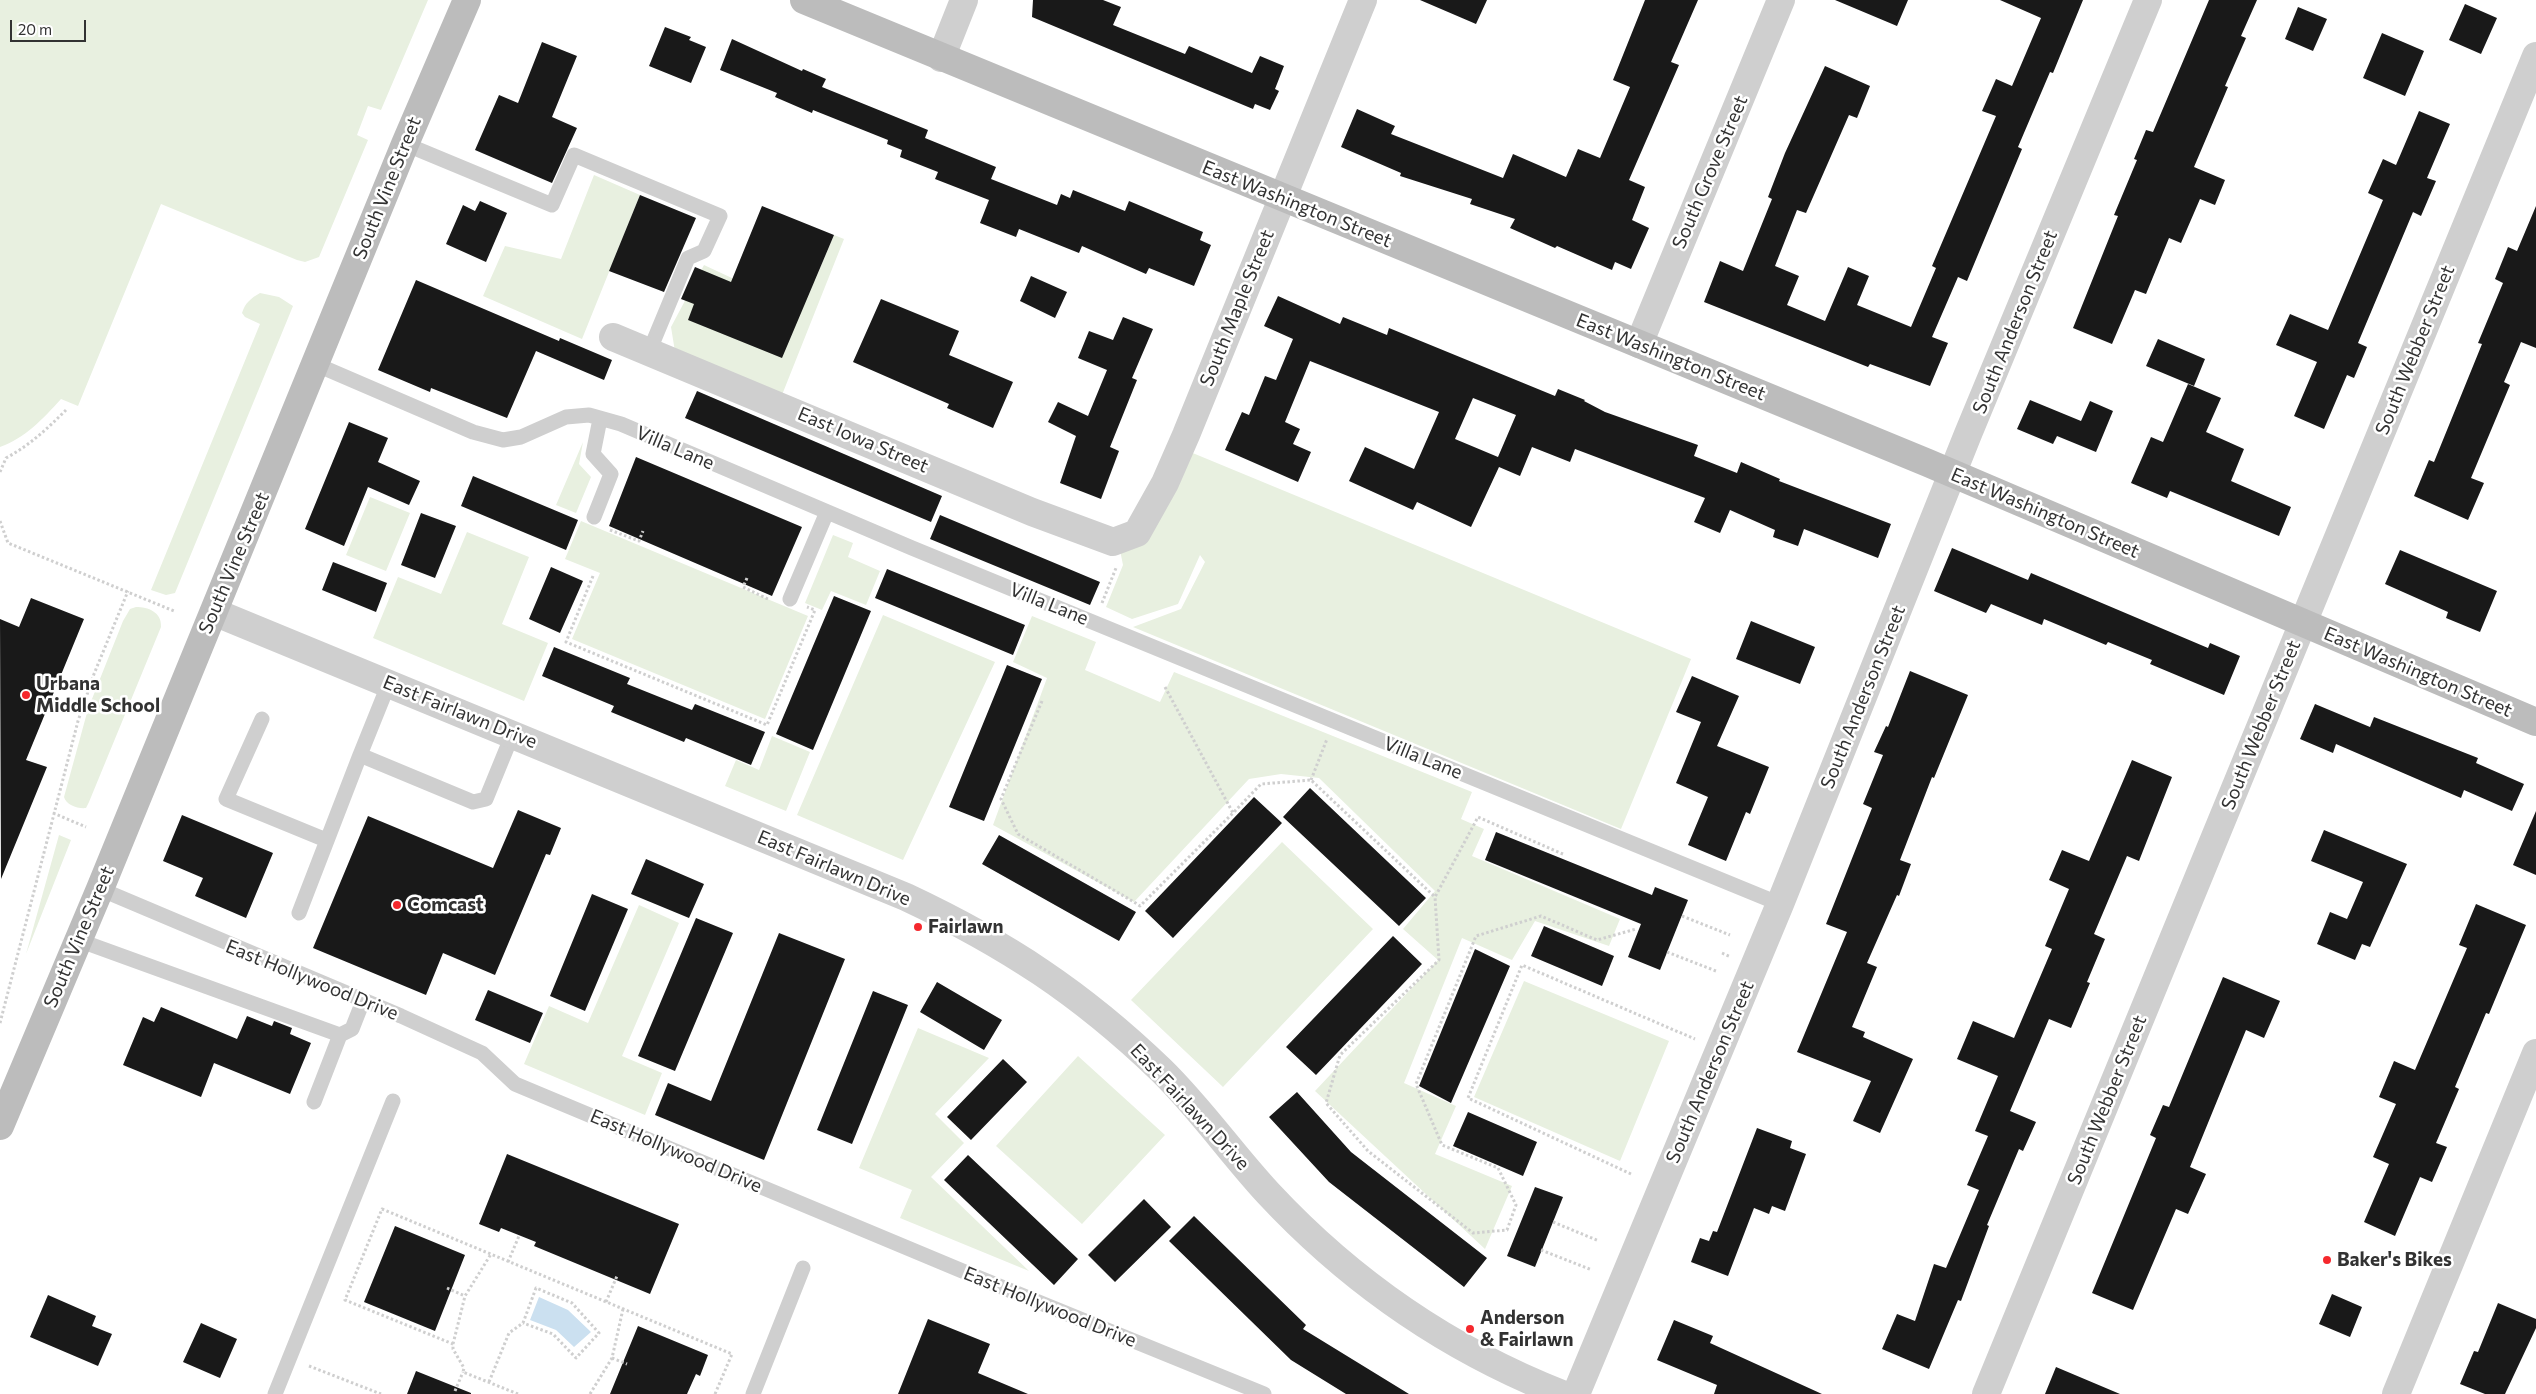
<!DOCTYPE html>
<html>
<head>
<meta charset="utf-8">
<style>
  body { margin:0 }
  #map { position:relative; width:2536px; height:1394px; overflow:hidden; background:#fff; font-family:Commissioner,sans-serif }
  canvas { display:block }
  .scale { position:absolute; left:10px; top:20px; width:76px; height:22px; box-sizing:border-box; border:2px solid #323232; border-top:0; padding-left:6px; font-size:15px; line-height:18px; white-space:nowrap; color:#323232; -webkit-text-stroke:4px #fff; paint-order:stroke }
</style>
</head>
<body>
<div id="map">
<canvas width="2536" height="1394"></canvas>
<div class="scale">20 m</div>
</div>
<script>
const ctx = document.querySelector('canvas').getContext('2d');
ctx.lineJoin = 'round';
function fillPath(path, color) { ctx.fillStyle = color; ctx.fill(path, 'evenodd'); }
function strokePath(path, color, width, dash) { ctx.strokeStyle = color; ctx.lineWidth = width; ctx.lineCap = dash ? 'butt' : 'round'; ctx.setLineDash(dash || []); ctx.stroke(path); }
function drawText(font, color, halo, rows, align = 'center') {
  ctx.font = font + ' Commissioner,sans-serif'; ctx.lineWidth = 5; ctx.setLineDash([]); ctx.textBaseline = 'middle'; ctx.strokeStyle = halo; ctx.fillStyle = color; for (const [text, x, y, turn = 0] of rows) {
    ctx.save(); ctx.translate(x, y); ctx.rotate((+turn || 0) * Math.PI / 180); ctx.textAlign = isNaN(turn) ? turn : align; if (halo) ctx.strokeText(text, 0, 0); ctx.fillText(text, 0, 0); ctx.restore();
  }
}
fillPath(new Path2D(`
  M 0,0 L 428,0 L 381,110 L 368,106 L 357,135 L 368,140 L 319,257 L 305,262 L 297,260 L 161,204 L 78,406 L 61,399 C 43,419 25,438 0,447 Z
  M 594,175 L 640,195 L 582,339 L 483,296 L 505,246 L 561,259 Z
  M 834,235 L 844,239 L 778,405 L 677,364 L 671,327 L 704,265 L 734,279 L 815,280 Z
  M 260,293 L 279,297 L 293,306 L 175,593 L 166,595 L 151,590 L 260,324 L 245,317 L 242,313 C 245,303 251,298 260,293 Z
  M 583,442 L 579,464 L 591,477 L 576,513 L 556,505 Z
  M 1183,449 L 1691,659 L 1621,829 L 1133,627 L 1181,609 L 1205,562 L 1200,555 L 1178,604 L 1132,619 L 1106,607 L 1123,565 L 1119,545 Z
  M 370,497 L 410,513 L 386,571 L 346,555 Z
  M 581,521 L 808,616 L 765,719 L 572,639 L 600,573 L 565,559 Z
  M 467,532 L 529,557 L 502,624 L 548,643 L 524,701 L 373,638 L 398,577 L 441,594 Z
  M 833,535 L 853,543 L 848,557 L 880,571 L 866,605 L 831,591 L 822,610 L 805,603 Z
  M 136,607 C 148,607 162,612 161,627 L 89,802 L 86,808 C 78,809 66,805 64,797 L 88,709 L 123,621 L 130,609 Z
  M 883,615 L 995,662 L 903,860 L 797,815 Z
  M 1032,616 L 1096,642 L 1085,670 L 1160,702 L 1174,672 L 1472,792 L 1461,819 L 1484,829 L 1472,856 L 1620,919 L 1609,946 L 1535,921 L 1512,960 L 1462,938 L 1404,1083 L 1456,1106 L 1435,1154 L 1512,1186 L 1485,1249 L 1315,1091 L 1438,960 L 1403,929 L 1435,891 L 1319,778 L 1281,774 L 1249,779 L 1134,902 L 993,825 L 1047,678 L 1013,662 Z
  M 772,736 L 810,752 L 786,811 L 725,786 L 736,760 L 759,770 Z
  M 59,835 L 71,840 L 26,954 Z
  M 1282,842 L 1373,929 L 1223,1087 L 1131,1000 Z
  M 639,905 L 679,923 L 622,1056 L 662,1073 L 645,1115 L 524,1064 L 549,1006 L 588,1023 Z
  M 1524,981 L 1669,1041 L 1620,1161 L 1474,1097 Z
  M 918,1028 L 989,1058 L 935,1114 L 964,1143 L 931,1177 L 1029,1271 L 900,1218 L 912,1190 L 859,1168 Z
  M 1078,1056 L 1165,1135 L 1082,1224 L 996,1146 Z`), '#e8f0e0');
fillPath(new Path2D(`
  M 539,1297 L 568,1310 L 591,1332 L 574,1347 L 556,1330 L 530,1320 Z`), '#cbe0f0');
fillPath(new Path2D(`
  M 1033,0 L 1103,0 L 1121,7 L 1113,25 L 1185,54 L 1189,46 L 1252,73 L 1260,56 L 1284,66 L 1275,89 L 1279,91 L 1270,110 L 1255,104 L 1253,109 L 1032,17 Z
  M 1420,0 L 1487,0 L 1476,24 Z
  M 1645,0 L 1698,0 L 1671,62 L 1679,65 L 1629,180 L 1645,187 L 1632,220 L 1649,228 L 1631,269 L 1615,262 L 1612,270 L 1557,246 L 1555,248 L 1510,228 L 1515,219 L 1470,204 L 1472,199 L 1400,176 L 1401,173 L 1341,147 L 1357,109 L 1395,126 L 1391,134 L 1503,178 L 1513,154 L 1566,177 L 1578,149 L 1600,158 L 1630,87 L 1613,80 Z
  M 1835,0 L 1908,0 L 1897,26 Z
  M 2000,0 L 2083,0 L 2053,73 L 2050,72 L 2018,147 L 2022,149 L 1967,281 L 1958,277 L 1932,337 L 1948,343 L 1930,386 L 1870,364 L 1868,367 L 1704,302 L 1720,261 L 1743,271 L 1772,199 L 1768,197 L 1785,153 L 1825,66 L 1870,86 L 1857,118 L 1849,115 L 1806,213 L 1797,210 L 1775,266 L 1799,276 L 1787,305 L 1825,321 L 1848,267 L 1869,276 L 1857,305 L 1911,327 L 1936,268 L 1932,266 L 1996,116 L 1982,111 L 1996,79 L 2012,86 L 2041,18 Z
  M 2209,0 L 2257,0 L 2241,36 L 2246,38 L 2225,86 L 2228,87 L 2194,167 L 2225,180 L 2215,205 L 2200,199 L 2181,243 L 2169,238 L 2146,294 L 2135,290 L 2112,344 L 2073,328 L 2118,216 L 2114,215 L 2137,160 L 2134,159 L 2146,130 L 2153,132 Z
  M 2465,4 L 2497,18 L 2481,54 L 2449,40 Z
  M 2298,7 L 2327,19 L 2313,51 L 2285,39 Z
  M 665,27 L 691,37 L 689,40 L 706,47 L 691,83 L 649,66 Z
  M 2382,33 L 2424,51 L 2405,96 L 2363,78 Z
  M 732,39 L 802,71 L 803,69 L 826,79 L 822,87 L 928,130 L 925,138 L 996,167 L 991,179 L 1057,205 L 1061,194 L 1070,198 L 1073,190 L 1125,211 L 1129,201 L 1203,232 L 1200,240 L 1211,245 L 1194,286 L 1149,268 L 1146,274 L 1082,246 L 1079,253 L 1019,229 L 1016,237 L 980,223 L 989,200 L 935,179 L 938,172 L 900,157 L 902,150 L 887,144 L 888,140 L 813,110 L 812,113 L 775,97 L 777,93 L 720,70 Z
  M 542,42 L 577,56 L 552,117 L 577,128 L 552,183 L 475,150 L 499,95 L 518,103 Z
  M 2419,111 L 2450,124 L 2427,178 L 2436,181 L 2421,216 L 2413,212 L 2358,343 L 2367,347 L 2354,378 L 2347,375 L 2324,429 L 2294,416 L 2317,362 L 2276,345 L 2290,314 L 2328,330 L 2383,200 L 2368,193 L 2383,159 L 2396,165 Z
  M 640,195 L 696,218 L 664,292 L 609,271 Z
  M 480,201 L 507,213 L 486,262 L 446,244 L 463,205 L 475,211 Z
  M 762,206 L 834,235 L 782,358 L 688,320 L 694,304 L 681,299 L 695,267 L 731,282 Z
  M 2536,206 L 2536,348 L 2521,342 L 2504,382 L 2510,385 L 2471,478 L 2484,483 L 2468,520 L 2414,496 L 2429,460 L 2434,462 L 2482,344 L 2478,343 L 2503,283 L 2495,279 L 2508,247 L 2517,251 Z
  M 1031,276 L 1067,292 L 1055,318 L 1020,301 Z
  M 416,280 L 559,341 L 560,338 L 612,360 L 604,380 L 536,351 L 507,418 L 431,388 L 430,392 L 378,370 Z
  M 1278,296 L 1340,324 L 1343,317 L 1387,335 L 1389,328 L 1555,396 L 1558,389 L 1585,400 L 1584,401 L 1605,412 L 1698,445 L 1694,456 L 1737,473 L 1741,462 L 1780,479 L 1779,481 L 1891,524 L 1878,558 L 1804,529 L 1798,546 L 1773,537 L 1775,530 L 1730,510 L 1720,533 L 1694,522 L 1705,498 L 1575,449 L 1570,462 L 1532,447 L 1520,476 L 1499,467 L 1471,527 L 1417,502 L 1413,510 L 1349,481 L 1365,447 L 1414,469 L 1439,412 L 1310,361 L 1285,422 L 1300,429 L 1293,444 L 1311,452 L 1298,482 L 1225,450 L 1242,412 L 1249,415 L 1265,376 L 1276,380 L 1293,339 L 1264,326 ZM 1473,398 L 1516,415 L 1498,457 L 1455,439 Z
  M 881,299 L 959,331 L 949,355 L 1013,382 L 993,428 L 947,408 L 949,404 L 853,362 Z
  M 1123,317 L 1153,329 L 1132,378 L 1137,380 L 1110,447 L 1119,451 L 1101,499 L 1060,483 L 1076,436 L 1048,422 L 1058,402 L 1088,416 L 1107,370 L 1078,358 L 1089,331 L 1113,340 Z
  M 2158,339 L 2205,359 L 2194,386 L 2146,366 Z
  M 2188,384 L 2221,398 L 2206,432 L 2244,449 L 2231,481 L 2291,507 L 2279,536 L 2170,491 L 2167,498 L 2131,483 L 2151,437 L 2163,442 Z
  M 697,391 L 942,496 L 931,522 L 685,418 Z
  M 2030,400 L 2081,421 L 2090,401 L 2113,411 L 2096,452 L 2057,436 L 2053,444 L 2017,429 Z
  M 349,422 L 388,438 L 378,462 L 420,481 L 409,505 L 368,487 L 344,546 L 305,529 Z
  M 636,457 L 802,527 L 772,596 L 609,526 Z
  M 473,476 L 578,520 L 566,550 L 461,506 Z
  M 421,513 L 456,526 L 435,578 L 401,565 Z
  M 940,515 L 1100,582 L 1090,605 L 930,539 Z
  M 1952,548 L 2028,580 L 2031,573 L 2208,648 L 2210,643 L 2240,656 L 2224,695 L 2150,664 L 2152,660 L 2108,642 L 2106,645 L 2044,619 L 2042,625 L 1991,604 L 1986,613 L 1934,591 Z
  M 2400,550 L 2497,591 L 2480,632 L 2446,618 L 2448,612 L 2385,584 Z
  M 333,562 L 387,583 L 376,612 L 322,590 Z
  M 551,567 L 583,581 L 560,633 L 529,619 Z
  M 887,569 L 1025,625 L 1013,655 L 875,598 Z
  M 834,596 L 871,611 L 813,750 L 776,734 Z
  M 31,598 L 84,619 L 26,760 L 47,767 L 1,879 L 0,619 L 19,627 Z
  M 1751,621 L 1815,647 L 1800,684 L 1736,659 Z
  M 554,647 L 630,678 L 627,684 L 692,710 L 695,704 L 765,732 L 751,765 L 686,738 L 684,742 L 611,712 L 614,706 L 542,676 Z
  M 1007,665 L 1042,679 L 984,821 L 949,807 Z
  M 1910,671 L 1968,695 L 1934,778 L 1932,777 L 1900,860 L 1911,864 L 1899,896 L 1897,895 L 1867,963 L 1877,967 L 1852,1027 L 1865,1032 L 1863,1037 L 1913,1059 L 1880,1133 L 1853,1121 L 1871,1081 L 1797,1052 L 1847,932 L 1826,924 L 1872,808 L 1863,804 L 1883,755 L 1874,752 L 1886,726 L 1888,727 Z
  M 1692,676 L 1739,696 L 1717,746 L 1769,767 L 1750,814 L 1746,812 L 1726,861 L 1688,845 L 1708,797 L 1676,783 L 1701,722 L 1676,712 Z
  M 2315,704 L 2370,727 L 2374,717 L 2478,758 L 2476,763 L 2524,784 L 2512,811 L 2464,790 L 2461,798 L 2336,744 L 2333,753 L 2300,739 Z
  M 2132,760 L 2172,777 L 2139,861 L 2127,856 L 2094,934 L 2105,939 L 2087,982 L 2090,983 L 2071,1028 L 2049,1019 L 2010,1111 L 2036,1122 L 2023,1151 L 2019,1149 L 1987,1225 L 1989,1226 L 1961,1301 L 1958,1300 L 1929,1369 L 1882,1349 L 1897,1314 L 1915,1321 L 1934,1264 L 1946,1268 L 1979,1190 L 1967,1185 L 1988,1136 L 1975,1131 L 1998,1076 L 1957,1059 L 1973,1021 L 2014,1038 L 2052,949 L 2045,946 L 2069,889 L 2049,880 L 2062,850 L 2089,861 Z
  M 1310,788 L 1426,898 L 1399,926 L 1283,817 Z
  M 1254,797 L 1282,823 L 1173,938 L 1145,911 Z
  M 518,810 L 561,828 L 550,855 L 546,854 L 495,975 L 443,953 L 426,995 L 313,948 L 368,816 L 493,868 Z
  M 2536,811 L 2536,875 L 2513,865 Z
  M 182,815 L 273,853 L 246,918 L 195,896 L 203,878 L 163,861 Z
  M 2324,830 L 2407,864 L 2370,947 L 2362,944 L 2355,960 L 2317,944 L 2330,912 L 2347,919 L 2363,882 L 2311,861 Z
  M 1496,832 L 1652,895 L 1655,887 L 1688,900 L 1660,970 L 1628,957 L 1641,924 L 1485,860 Z
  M 999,835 L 1136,912 L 1119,941 L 982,864 Z
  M 646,859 L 704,884 L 689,918 L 631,894 Z
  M 592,894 L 628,909 L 585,1011 L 550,996 Z
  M 2476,904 L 2526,925 L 2489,1014 L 2486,1013 L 2455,1087 L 2459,1089 L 2436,1143 L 2447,1147 L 2432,1182 L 2420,1177 L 2395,1236 L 2364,1222 L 2389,1164 L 2373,1157 L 2396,1104 L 2379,1097 L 2394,1061 L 2415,1070 L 2467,948 L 2459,945 Z
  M 696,918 L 733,933 L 675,1071 L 638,1056 Z
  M 1544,926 L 1614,956 L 1602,986 L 1531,956 Z
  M 779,933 L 845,959 L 764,1160 L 655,1115 L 668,1083 L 711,1101 Z
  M 1393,936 L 1422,964 L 1316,1075 L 1286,1047 Z
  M 1475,949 L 1510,966 L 1451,1103 L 1419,1086 Z
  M 2223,977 L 2280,1001 L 2264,1038 L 2246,1030 L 2190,1167 L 2206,1174 L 2188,1214 L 2176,1209 L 2133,1310 L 2092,1293 L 2156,1138 L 2150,1135 L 2163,1105 L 2169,1107 Z
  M 937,982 L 1002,1020 L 984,1050 L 920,1012 Z
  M 488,990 L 543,1013 L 530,1043 L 475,1020 Z
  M 873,991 L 908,1005 L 852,1144 L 817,1130 Z
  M 161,1007 L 237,1039 L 247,1016 L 272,1026 L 274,1021 L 292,1028 L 290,1034 L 311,1043 L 290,1094 L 214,1063 L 201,1097 L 123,1065 L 143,1017 L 154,1022 Z
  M 1003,1059 L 1027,1082 L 971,1140 L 947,1117 Z
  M 1297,1092 L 1351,1152 L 1487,1258 L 1464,1287 L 1329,1182 L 1269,1117 Z
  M 1468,1112 L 1537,1142 L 1523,1176 L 1453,1146 Z
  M 1757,1128 L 1792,1141 L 1790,1148 L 1806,1154 L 1785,1211 L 1772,1206 L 1769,1214 L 1754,1208 L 1728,1276 L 1691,1262 L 1700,1238 L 1709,1241 L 1713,1231 L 1717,1232 Z
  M 507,1154 L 679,1224 L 650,1294 L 534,1246 L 536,1242 L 501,1228 L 499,1232 L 479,1224 Z
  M 968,1155 L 1078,1259 L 1054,1285 L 944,1180 Z
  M 1535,1187 L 1563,1197 L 1535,1267 L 1507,1256 Z
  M 1144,1199 L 1171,1227 L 1115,1282 L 1088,1255 Z
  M 1194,1216 L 1306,1325 L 1303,1329 L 1409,1394 L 1346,1394 L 1291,1360 L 1169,1241 Z
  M 395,1226 L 465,1255 L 435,1331 L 364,1302 Z
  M 2332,1294 L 2362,1307 L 2350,1337 L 2319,1324 Z
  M 48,1295 L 96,1316 L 92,1326 L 112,1334 L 98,1366 L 30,1337 Z
  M 2498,1303 L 2536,1319 L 2536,1328 L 2505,1394 L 2485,1394 L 2460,1384 L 2474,1351 L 2478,1352 Z
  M 928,1319 L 990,1344 L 978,1373 L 1028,1394 L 898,1394 Z
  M 1674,1320 L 1713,1336 L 1710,1343 L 1822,1394 L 1714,1394 L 1717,1385 L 1657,1360 Z
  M 201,1323 L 237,1339 L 220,1378 L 183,1362 Z
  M 638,1326 L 708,1355 L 700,1376 L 696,1374 L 687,1394 L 610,1394 Z
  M 2056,1367 L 2120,1394 L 2045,1394 Z
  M 416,1371 L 471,1393 L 471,1394 L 407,1394 Z`), '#191919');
strokePath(new Path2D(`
  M 0,472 L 6,458 C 30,445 47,429 66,410
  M 0,521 L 8,543 L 174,611
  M 610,530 L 639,541 L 643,531
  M 593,576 L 566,642 L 767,725 L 815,610 L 807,607
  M 747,578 L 743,587 L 770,600
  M 1102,603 L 1116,568
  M 1165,687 L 1233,813 L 1261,784 L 1311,780 L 1435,897
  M 1042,701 L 1001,799 L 1018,834 L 1134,902 L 1140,906 L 1233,813
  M 1311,780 L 1327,739
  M 53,813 L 86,827
  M 1563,854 L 1478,817 L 1435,897 L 1439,960 L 1340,1055 L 1326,1103 L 1368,1151 L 1473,1233 L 1507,1230 L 1516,1205 L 1498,1168 L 1442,1145 L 1416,1084 L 1476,936 L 1541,916 L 1597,940 L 1636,929
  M 1682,916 L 1730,935
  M 1667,952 L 1716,971
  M 1722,953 L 1731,957
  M 0,1023 L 78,721 L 94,674 L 128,591
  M 1631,1174 L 1468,1098 L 1522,965 L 1695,1039
  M 1553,1222 L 1599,1241
  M 1541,1250 L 1592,1270
  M 508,1262 L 519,1236
  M 447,1288 L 465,1296
  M 606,1302 L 617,1276
  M 453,1344 L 465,1296 L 491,1254
  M 612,1358 L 627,1364
  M 309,1366 L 381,1394
  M 489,1382 L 509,1333 L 523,1323 L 536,1288 L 572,1303 L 599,1333 L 576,1358 L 553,1334 L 523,1323
  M 455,1391 L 463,1372
  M 518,1394 L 463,1372 L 464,1368 L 453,1349 L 453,1344 L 345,1300 L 382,1209 L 732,1354 L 715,1394
  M 590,1394 L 612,1358 L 623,1309`), '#cfcfcf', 3, [2.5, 2.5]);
strokePath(new Path2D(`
  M 405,144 L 552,205 L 574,155 L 720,216 L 704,251 L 688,258 L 649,352
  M 315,364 L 473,432 L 503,440 L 521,437 L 566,417 L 589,415 L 621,424 L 912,548 L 1780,904
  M 594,517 L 611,474 L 593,454 L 600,419
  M 790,599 L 827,512
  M 262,719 L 226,799 L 326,840
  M 360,755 L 389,683
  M 100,889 L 401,1016 L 482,1053 L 515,1084 L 972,1275 L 1264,1394
  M 299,913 L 360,755 L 473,802 L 486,799 L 513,733
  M 78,940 L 340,1035 L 352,1029 L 363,1001
  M 314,1102 L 340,1035
  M 275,1394 L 393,1101
  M 753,1394 L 803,1268`), '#cfcfcf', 15);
strokePath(new Path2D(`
  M 941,58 L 964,0
  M 613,337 L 1032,512 L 1113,542 L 1137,533 L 1165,483 L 1186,435 L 1363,0
  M 1639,344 L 1781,0
  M 214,612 L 906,897 C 1006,944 1081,993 1161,1070 C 1200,1108 1231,1153 1268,1193 C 1350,1281 1450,1350 1562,1394
  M 1576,1394 L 1780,904 L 1968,434 L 2148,0
  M 1986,1394 L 2536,56
  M 2396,1394 L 2536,1053`), '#cfcfcf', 28);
strokePath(new Path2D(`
  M 804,0 L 1928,463 L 2536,722
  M 0,1126 L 100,889 L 405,144 L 467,0`), '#bcbcbc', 28);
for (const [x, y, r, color] of [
  [26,695,5,"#f5282d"],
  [397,905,5,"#f5282d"],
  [918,927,5,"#f5282d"],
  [2327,1260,5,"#f5282d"],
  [1470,1329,5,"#f5282d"]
]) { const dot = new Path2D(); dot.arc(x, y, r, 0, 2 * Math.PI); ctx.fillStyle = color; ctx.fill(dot); strokePath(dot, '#fff', 2); }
drawText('19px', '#323232', '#fff', [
  ["South Grove Street",1710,172,-67],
  ["South Vine Street",387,188,-68],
  ["East Washington Street",1297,204,22],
  ["South Maple Street",1237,308,-68],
  ["South Anderson Street",2015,322,-68],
  ["South Webber Street",2415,350,-68],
  ["East Washington Street",1671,357,22],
  ["East Iowa Street",863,440,23],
  ["Villa Lane",675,448,23],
  ["East Washington Street",2045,513,23],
  ["South Vine Street",234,563,-67],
  ["Villa Lane",1049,604,22],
  ["East Washington Street",2418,672,23],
  ["South Anderson Street",1863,697,-68],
  ["East Fairlawn Drive",460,712,22],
  ["South Webber Street",2261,725,-68],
  ["Villa Lane",1423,758,22],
  ["East Fairlawn Drive",834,868,23],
  ["South Vine Street",79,937,-67],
  ["East Hollywood Drive",312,980,22],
  ["South Anderson Street",1710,1072,-67],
  ["South Webber Street",2107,1100,-68],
  ["East Fairlawn Drive",1190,1107,47],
  ["East Hollywood Drive",676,1151,23],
  ["East Hollywood Drive",1050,1307,22]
]);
drawText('bold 19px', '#323232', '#fff', [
  ["Urbana",36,684],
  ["Middle School",36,706],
  ["Comcast",407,905],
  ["Fairlawn",928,927],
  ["Baker's Bikes",2337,1260],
  ["Anderson",1480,1318],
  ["& Fairlawn",1480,1340]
], 'left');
</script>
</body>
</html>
